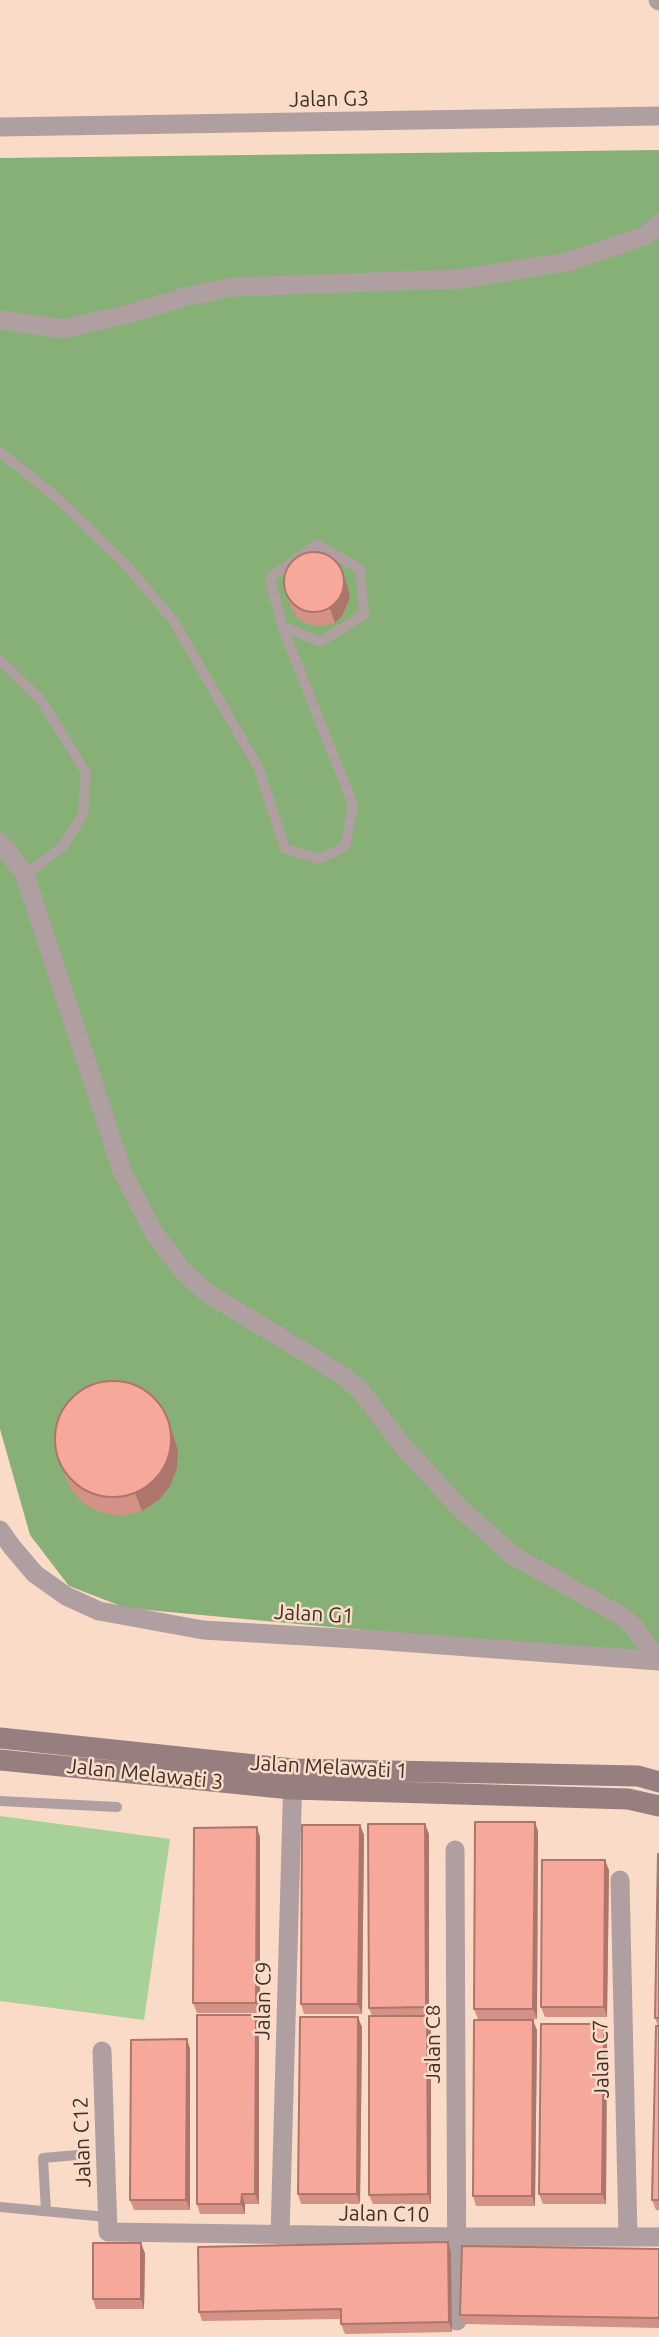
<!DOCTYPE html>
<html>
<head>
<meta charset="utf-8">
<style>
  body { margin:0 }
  canvas { display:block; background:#fadbc7 }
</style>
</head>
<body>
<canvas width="659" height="2337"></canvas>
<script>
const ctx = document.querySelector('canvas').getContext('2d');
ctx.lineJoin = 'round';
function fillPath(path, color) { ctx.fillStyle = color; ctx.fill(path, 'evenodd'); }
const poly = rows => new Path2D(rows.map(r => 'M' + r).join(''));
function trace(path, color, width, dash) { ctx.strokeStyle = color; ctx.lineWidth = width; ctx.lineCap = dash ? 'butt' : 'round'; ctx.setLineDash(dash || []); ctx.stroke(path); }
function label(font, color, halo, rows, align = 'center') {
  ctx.font = font + ' Ubuntu,sans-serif'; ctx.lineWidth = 5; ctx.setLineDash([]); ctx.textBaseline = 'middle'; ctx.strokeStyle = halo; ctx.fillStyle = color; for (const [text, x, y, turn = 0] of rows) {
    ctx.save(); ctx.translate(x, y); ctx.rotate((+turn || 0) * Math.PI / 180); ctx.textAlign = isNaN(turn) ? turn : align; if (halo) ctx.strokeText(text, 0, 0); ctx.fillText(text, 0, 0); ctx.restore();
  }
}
const green = poly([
  [0,1816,170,1839,144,2020,0,2001]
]);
const forest = poly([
  [659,150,659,1669,384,1632,126,1608,69,1586,30,1535,0,1429,0,158]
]);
const lane = poly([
  [0,452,57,498,125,564,173,620,258,767,285,849,319,859,345,847,353,805,282,626,270,578,317,544,360,569,364,615,320,642,282,626],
  [0,660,41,700,86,773,83,814,63,846,25,875],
  [0,1801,117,1807],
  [0,2207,107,2217],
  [46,2211,43,2158,78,2155]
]);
const street = poly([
  [658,0,659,1],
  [0,127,659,116],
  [0,320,63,329,129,314,185,297,234,287,461,279,567,262,645,236,659,224],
  [0,842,25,875,122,1171,154,1233,183,1271,207,1293,342,1375,361,1391,405,1449,460,1508,512,1555,623,1617,635,1628,657,1661],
  [0,1530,12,1547,35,1574,66,1596,99,1611,203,1630,373,1640,659,1661],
  [455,1850,457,2321],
  [620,1880,628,2236],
  [102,2051,108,2232,457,2237,659,2237],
  [280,2235,293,1774]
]);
const secondary = poly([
  [0,1738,293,1769,638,1776,659,1782],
  [0,1760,291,1789,628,1799,659,1806]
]);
const wall = poly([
  [348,588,350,598,342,616,335,623,325,626,315,626,305,623,297,617,291,608,286,594],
  [172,1432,178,1450,177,1468,170,1486,159,1500,142,1511,122,1516,103,1513,85,1505,71,1490,56,1453],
  [360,1825,364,1835,362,2014,304,2014,301,2004],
  [538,1831,537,2019,478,2019,474,2009],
  [429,1834,429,2017,427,2017,431,2026,431,2204,373,2204,369,2195,372,2016,369,2008],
  [260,1837,260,2013,197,2013,193,2003],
  [659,1854,659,2210,656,2210,652,2200,658,2026,655,2018],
  [609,1870,607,2017,545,2017,541,2007],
  [604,2024,607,2034,606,2204,543,2204,539,2194],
  [259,2025,259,2204,245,2204,245,2214,200,2214,197,2204],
  [362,2027,360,2204,301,2204,298,2194],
  [537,2030,535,2206,476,2206,473,2196],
  [187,2039,190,2049,190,2210,134,2210,130,2200],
  [448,2242,451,2252,452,2332,345,2334,341,2324,341,2319,202,2321,199,2312],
  [659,2249,659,2328,464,2324,460,2315],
  [145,2253,144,2309,96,2309,93,2299]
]);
const shadedWall = poly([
  [343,574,348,588,350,598,342,616,335,623,330,608],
  [166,1413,178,1450,177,1468,170,1486,159,1500,142,1511,135,1493],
  [535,1822,538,1831,537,2019,533,2009],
  [425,1824,429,1834,429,2017,426,2007],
  [360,1825,364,1835,362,2014,358,2004],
  [257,1827,260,1837,260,2013,256,2003],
  [605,1860,609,1870,607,2017,604,2007],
  [256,2015,259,2025,259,2204,255,2194],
  [427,2016,431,2026,431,2204,428,2194],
  [358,2017,362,2027,360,2204,357,2194],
  [533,2020,537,2030,535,2206,532,2196],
  [604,2024,607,2034,606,2204,602,2194],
  [187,2039,190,2049,190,2210,186,2200],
  [242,2194,245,2204,245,2214,241,2204],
  [448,2242,451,2252,452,2332,449,2322],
  [141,2243,145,2253,144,2309,141,2299]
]);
const building = poly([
  '284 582a30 30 0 1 1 60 0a30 30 0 1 1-60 0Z',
  '55 1439a58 58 0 1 1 116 0a58 58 0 1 1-116 0Z',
  [475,1822,535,1822,533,2009,474,2009,475,1822],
  [368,1824,425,1824,426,2007,369,2008,368,1824],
  [302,1825,360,1825,358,2004,301,2004,302,1825],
  [257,1827,256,2003,193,2003,194,1828,257,1827],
  [658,1854,659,1854,659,2018,655,2018,658,1854],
  [542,1860,605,1860,604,2007,541,2007,542,1860],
  [197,2015,256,2015,255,2194,242,2194,241,2204,197,2204,197,2015],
  [369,2016,427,2016,428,2194,369,2195,369,2016],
  [300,2017,358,2017,357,2194,298,2194,300,2017],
  [474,2020,533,2020,532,2196,473,2196,474,2020],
  [541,2024,604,2024,602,2194,539,2194,541,2024],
  [656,2026,659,2026,659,2200,652,2200,656,2026],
  [187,2039,186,2200,130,2200,131,2040,187,2039],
  [448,2242,449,2322,341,2324,341,2309,199,2312,198,2247,448,2242],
  [93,2243,141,2243,141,2299,93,2299,93,2243],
  [462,2246,659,2249,659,2318,460,2315,462,2246]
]);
const streetNames = [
  ["Jalan G3",329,99,-1],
  ["Jalan G1",314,1614,3],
  ["Jalan Melawati 1",329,1767,3],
  ["Jalan Melawati 3",145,1774,6],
  ["Jalan C9",263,2001,-89],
  ["Jalan C8",433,2044,-90],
  ["Jalan C7",601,2059,-91],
  ["Jalan C12",82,2142,-92],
  ["Jalan C10",384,2214,1]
];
fillPath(green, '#a7d196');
fillPath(forest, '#86b076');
trace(lane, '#b09fa0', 10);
trace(street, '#b09fa0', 19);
trace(secondary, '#977f80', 21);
fillPath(wall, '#d49185');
fillPath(shadedWall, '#ac766c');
fillPath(building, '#f6a99b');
trace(building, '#ac766c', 2);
label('21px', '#3d3129', '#fadbc7', streetNames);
</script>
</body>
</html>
